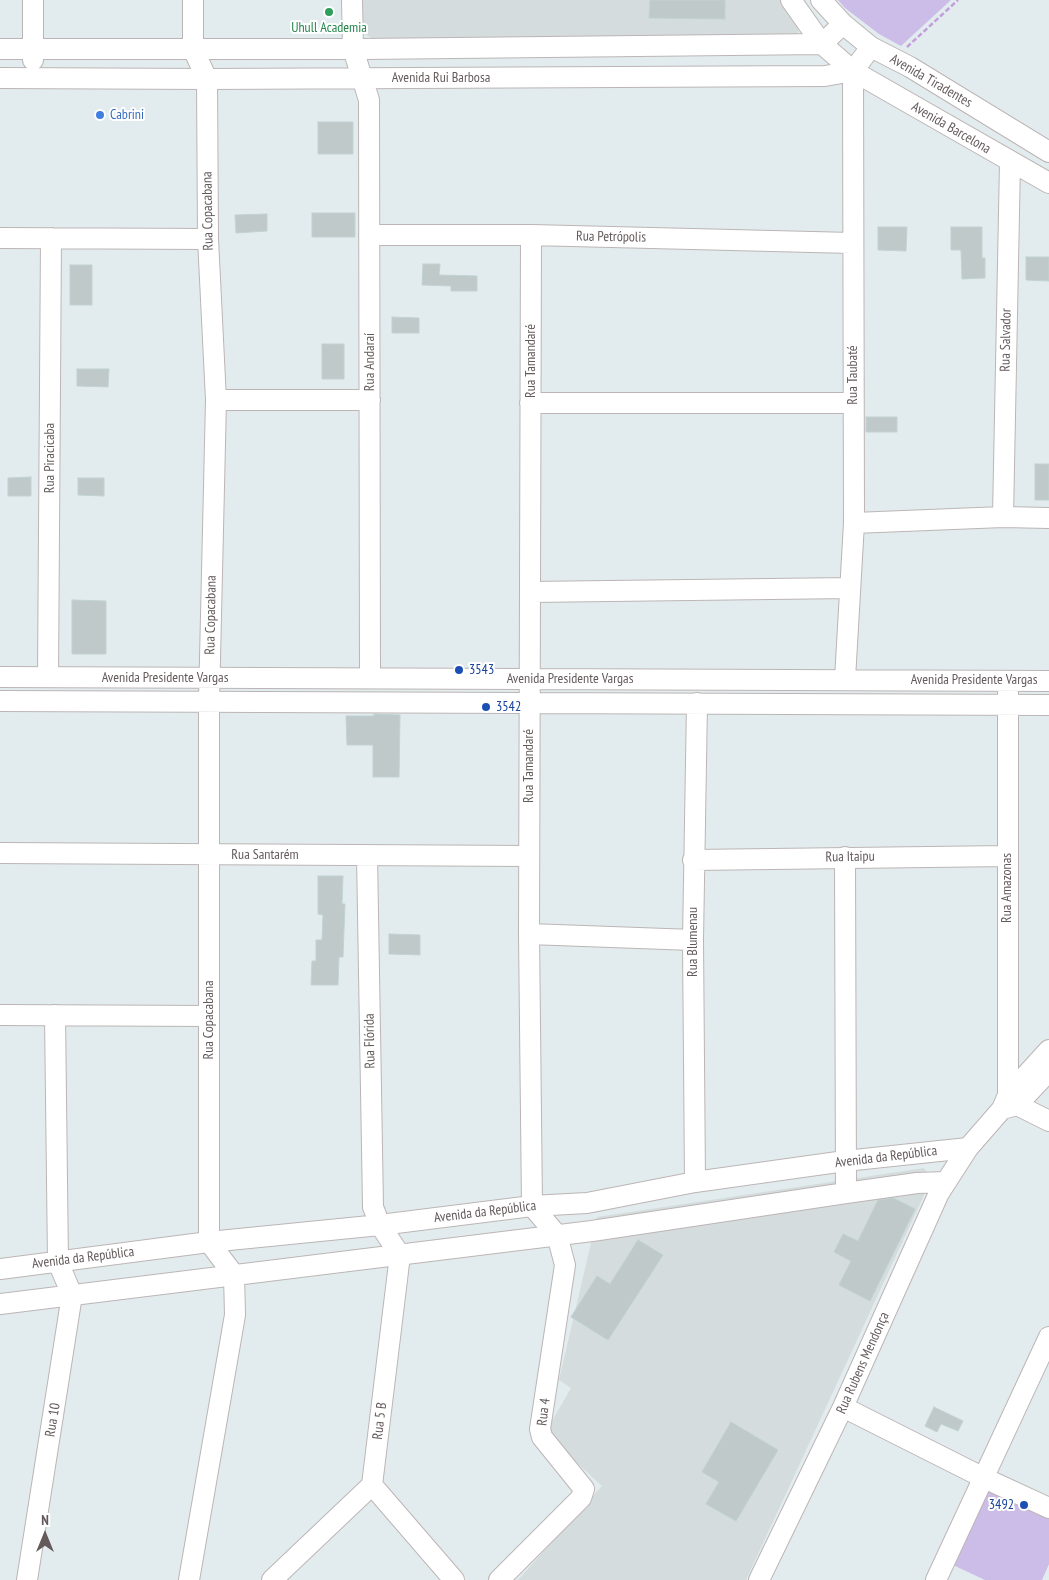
<!DOCTYPE html>
<html>
<head>
<meta charset="utf-8">
<style>
  body { margin:0 }
  #map { position:relative; width:1049px; height:1580px; overflow:hidden; background:#e2ecee; font-family:"PT Sans Narrow",sans-serif }
  canvas { display:block }
  .north { position:absolute; left:20px; top:1510px; width:50px; height:50px; -webkit-text-stroke:4px #fff; paint-order:stroke; rotate:0deg; font-size:14px; font-weight:700; line-height:20px; text-align:center; color:#645a5b }
  .north::after { content:''; display:block; margin:auto; width:18px; height:22px; background:#645a5b; clip-path:polygon(50% 0,100% 100%,50% 72%,0 100%) }
</style>
</head>
<body>
<div id="map">
<canvas width="1049" height="1580"></canvas>
<div class="north">N</div>
</div>
<script>
const ctx = document.querySelector('canvas').getContext('2d');
ctx.lineJoin = 'round';
function fillPath(path, color) { ctx.fillStyle = color; ctx.fill(path, 'evenodd'); }
const poly = rows => new Path2D(rows.map(r => 'M' + r).join(''));
function trace(path, color, width, dash) { ctx.strokeStyle = color; ctx.lineWidth = width; ctx.lineCap = dash ? 'butt' : 'round'; ctx.setLineDash(dash || []); ctx.stroke(path); }
function label(font, color, halo, rows, align = 'center') {
  ctx.font = font + ' "PT Sans Narrow",sans-serif'; ctx.lineWidth = 4; ctx.setLineDash([]); ctx.textBaseline = 'middle'; ctx.strokeStyle = halo; ctx.fillStyle = color; for (const [text, x, y, turn = 0] of rows) {
    ctx.save(); ctx.translate(x, y); ctx.rotate((+turn || 0) * Math.PI / 180); ctx.textAlign = isNaN(turn) ? turn : align; if (halo) ctx.strokeText(text, 0, 0); ctx.fillText(text, 0, 0); ctx.restore();
  }
}
const industrial = poly([
  [363,0,785,0,799,31,794,38,378,42,363,33],
  [924,1168,931,1180,746,1580,518,1580,602,1486,545,1433,571,1388,559,1380,597,1217]
]);
const green = poly([
  [838,0,951,0,901,46,879,34,845,8],
  [989,1488,1049,1515,1049,1564,1042,1580,985,1580,953,1565]
]);
const building = poly([
  [650,0,725,0,725,19,649,18,650,0],
  [318,122,353,122,353,154,318,154,318,122],
  [312,213,355,213,355,237,312,237,312,213],
  [267,214,267,231,236,233,235,215,267,214],
  [878,227,907,227,906,251,878,250,878,227],
  [951,227,982,227,982,258,985,258,985,278,962,279,961,250,951,250,951,227],
  [1026,257,1049,257,1049,281,1026,280,1026,257],
  [423,264,440,264,439,275,477,276,477,291,451,291,451,286,422,285,423,264],
  [70,265,92,265,92,305,70,305,70,265],
  [392,317,419,318,419,333,392,333,392,317],
  [322,344,344,344,344,379,322,379,322,344],
  [77,369,109,369,108,387,77,386,77,369],
  [866,417,897,417,897,432,866,432,866,417],
  [1035,464,1049,464,1049,500,1035,500,1035,464],
  [31,477,31,496,8,496,8,478,31,477],
  [78,478,104,478,104,496,78,495,78,478],
  [72,600,106,601,106,654,72,654,72,600],
  [374,714,400,715,399,777,373,777,373,745,347,745,346,716,374,716,374,714],
  [318,876,343,876,342,904,345,904,343,957,339,957,338,985,311,985,312,961,316,961,316,940,322,940,323,915,318,914,318,876],
  [389,934,420,935,420,955,389,954,389,934],
  [893,1198,915,1209,870,1301,839,1285,851,1261,834,1252,843,1234,858,1241,878,1200,893,1198],
  [638,1240,663,1255,608,1340,571,1317,597,1276,610,1284,638,1240],
  [934,1407,963,1421,958,1431,941,1424,937,1432,925,1426,934,1407],
  [731,1422,778,1450,736,1521,706,1504,719,1482,702,1472,731,1422]
]);
const path = poly([
  [907,47,958,0]
]);
const minor = poly([
  [33,0,33,60],
  [352,0,353,49,369,100,370,678],
  [791,0,822,44,853,71,1049,183],
  [821,0,843,24,871,47,910,67,1049,152],
  [0,49,363,49,822,44,843,24],
  [0,78,207,79,825,76,853,71,871,47],
  [369,235,531,235,852,243],
  [531,235,529,934,532,1206],
  [0,238,208,239],
  [216,400,370,400],
  [530,403,853,403],
  [1003,517,1010,162],
  [854,523,1003,517,1049,518],
  [530,592,850,588],
  [0,677,1049,681],
  [48,677,51,238],
  [845,679,854,523,853,71],
  [1008,693,1008,1095,1017,1105,1049,1121],
  [0,701,1049,705],
  [0,853,529,856],
  [845,857,846,1193],
  [693,860,1007,856],
  [529,934,693,940],
  [0,1015,209,1016],
  [1006,1108,1017,1105,1049,1071],
  [695,1182,693,940,697,703],
  [0,1269,209,1242,380,1225,532,1206,587,1203,695,1182,845,1161,968,1148],
  [0,1304,592,1231,846,1193,917,1183,946,1182],
  [843,1407,984,1478,1049,1508],
  [372,1485,454,1580],
  [27,1580,72,1295,58,1262,55,1015],
  [189,1580,235,1315,234,1275,209,1242,209,702,216,400,208,239,207,79,193,49,193,0],
  [272,1580,372,1485,400,1255,380,1225,373,1207,367,855],
  [499,1580,581,1498,584,1489,542,1437,540,1429,565,1265,557,1235,532,1206],
  [759,1580,843,1407,939,1193,968,1148,1002,1109,1008,1095,1049,1050],
  [936,1580,1049,1337]
]);
const markers = [
  [329,12,5,"#2e9e5b"],
  [100,115,5,"#3f7fe0"],
  [459,670,5,"#1a4fb4"],
  [486,707,5,"#1a4fb4"],
  [1024,1505,5,"#1a4fb4"]
];
const leisureNames = [
  ["Uhull Academia",329,28]
];
const streetNames = [
  ["Avenida Rui Barbosa",441,78],
  ["Avenida Tiradentes",931,81,30],
  ["Avenida Barcelona",951,128,30],
  ["Rua Copacabana",208,211,-91],
  ["Rua Petrópolis",611,237,1],
  ["Rua Salvador",1006,340,-89],
  ["Rua Tamandaré",531,361,-90],
  ["Rua Andaraí",370,362,-90],
  ["Rua Taubaté",853,375,-90],
  ["Rua Piracicaba",50,458,-90],
  ["Rua Copacabana",211,615,-89],
  ["Avenida Presidente Vargas",165,678],
  ["Avenida Presidente Vargas",570,679],
  ["Avenida Presidente Vargas",974,680],
  ["Rua Tamandaré",529,766,-90],
  ["Rua Santarém",265,855],
  ["Rua Itaipu",850,857,-1],
  ["Rua Amazonas",1007,888,-90],
  ["Rua Blumenau",693,942,-90],
  ["Rua Copacabana",209,1020,-90],
  ["Rua Flórida",370,1041,-91],
  ["Avenida da República",886,1157,-7],
  ["Avenida da República",485,1212,-7],
  ["Avenida da República",83,1258,-7],
  ["Rua Rubens Mendonça",863,1363,-66],
  ["Rua 4",544,1412,-83],
  ["Rua 10",53,1420,-81],
  ["Rua 5 B",380,1421,-83]
];
const shopNames = [
  ["Cabrini",110,115]
];
const transitNames = [
  ["3543",469,670],
  ["3542",496,707],
  ["3492",1014,1505,"right"]
];
fillPath(industrial, '#d4dcdd');
fillPath(green, '#ccbce8');
fillPath(building, '#bfc9c9');
trace(building, '#c0d2d3', 1);
trace(minor, '#bdb5b5', 22);
trace(path, '#c49edb', 2.5, [5, 2.5]);
trace(minor, '#fff', 20);
for (const [x, y, r, color] of markers) { const dot = new Path2D(); dot.arc(x, y, r, 0, 2 * Math.PI); ctx.fillStyle = color; ctx.fill(dot); trace(dot, '#fff', 2); }
label('14px', '#27864d', '#fff', leisureNames);
label('14px', '#645a5b', '#fff', streetNames);
label('14px', '#366cbe', '#fff', shopNames, 'left');
label('14px', '#164399', '#fff', transitNames, 'left');
</script>
</body>
</html>
